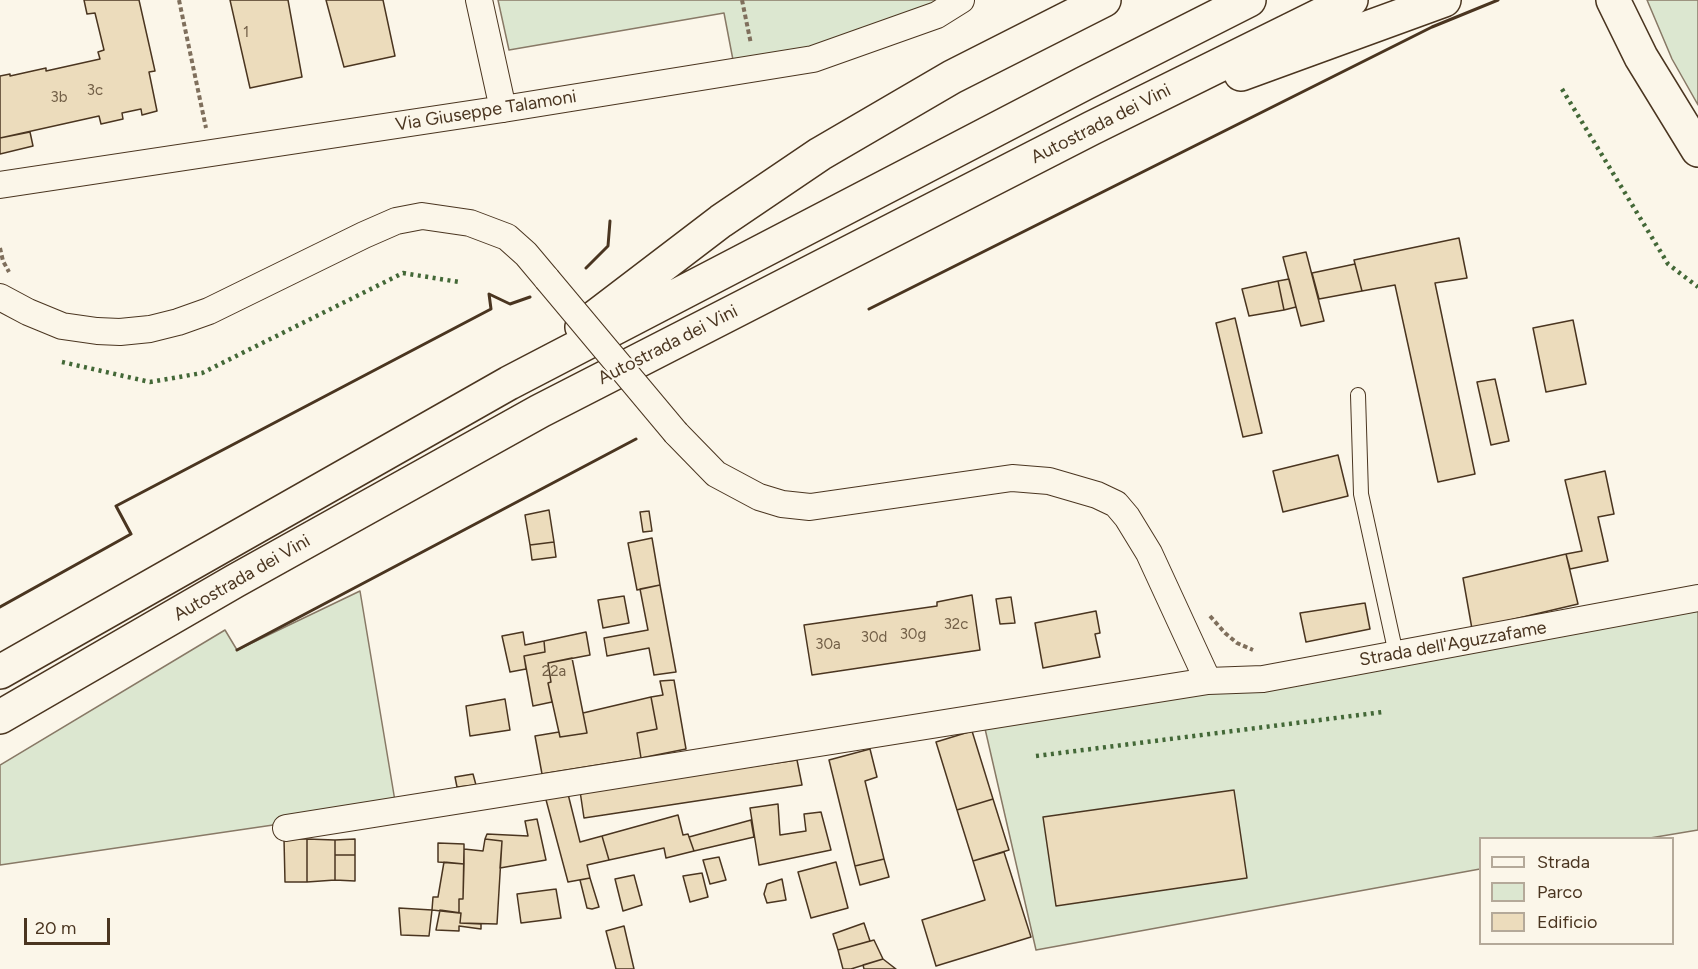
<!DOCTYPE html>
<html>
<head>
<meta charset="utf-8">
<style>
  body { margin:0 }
  #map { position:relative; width:1698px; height:969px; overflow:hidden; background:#fbf6e9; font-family:Figtree,sans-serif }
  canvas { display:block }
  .legend { position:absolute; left:1479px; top:837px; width:195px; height:108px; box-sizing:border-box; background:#fbf6e9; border:2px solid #b4a999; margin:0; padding:8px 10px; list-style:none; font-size:18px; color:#4a3520 }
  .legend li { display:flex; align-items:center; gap:12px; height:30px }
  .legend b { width:30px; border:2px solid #b4a999 }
  .scale { position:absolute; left:24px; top:918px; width:86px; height:27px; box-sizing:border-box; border:3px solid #4a3520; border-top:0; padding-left:8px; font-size:18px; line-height:21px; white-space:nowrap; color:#4a3520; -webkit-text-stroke:4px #fbf6e9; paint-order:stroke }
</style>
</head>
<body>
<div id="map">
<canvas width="1698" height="969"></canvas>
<ul class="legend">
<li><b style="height:8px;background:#fbf6e9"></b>Strada</li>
<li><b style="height:16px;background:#dce7d0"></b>Parco</li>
<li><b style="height:16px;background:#ecdcbc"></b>Edificio</li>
</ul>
<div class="scale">20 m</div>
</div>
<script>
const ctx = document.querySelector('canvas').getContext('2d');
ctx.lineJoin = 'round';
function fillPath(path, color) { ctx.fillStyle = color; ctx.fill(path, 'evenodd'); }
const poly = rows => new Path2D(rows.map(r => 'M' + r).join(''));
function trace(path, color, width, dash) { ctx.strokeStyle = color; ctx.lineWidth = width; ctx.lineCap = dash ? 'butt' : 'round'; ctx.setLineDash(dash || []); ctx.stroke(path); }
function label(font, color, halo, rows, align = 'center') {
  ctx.font = font + ' Figtree,sans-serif'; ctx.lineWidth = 4.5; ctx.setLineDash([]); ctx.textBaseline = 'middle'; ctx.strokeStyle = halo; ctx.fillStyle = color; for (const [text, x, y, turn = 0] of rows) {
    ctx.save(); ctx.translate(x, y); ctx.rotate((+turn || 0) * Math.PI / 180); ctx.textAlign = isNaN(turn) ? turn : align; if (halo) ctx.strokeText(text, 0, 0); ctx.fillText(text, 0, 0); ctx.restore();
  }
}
const green = poly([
  [498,0,959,0,815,57,733,60,724,13,509,50,498,0],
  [1647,0,1698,0,1698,105,1672,59,1647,0],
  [360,591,396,807,0,865,0,765,225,630,237,650,360,591],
  [1698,598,1698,830,1650,838,1480,838,1480,869,1036,950,983,720,1698,598]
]);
const building = poly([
  [84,0,139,0,155,71,149,72,157,111,142,115,141,109,122,113,123,119,101,124,99,116,0,138,0,76,10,74,10,76,46,68,46,71,100,59,98,52,104,50,95,13,87,14,84,0],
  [230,0,288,0,302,77,250,88,230,0],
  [326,0,383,0,395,56,344,67,326,0],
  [30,132,33,146,0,154,0,138,30,132],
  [1459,238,1467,278,1435,283,1475,474,1438,482,1395,285,1362,291,1354,260,1459,238],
  [1306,252,1324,321,1301,326,1283,257,1306,252],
  [1355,264,1362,291,1319,299,1312,273,1355,264],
  [1289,279,1296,307,1284,310,1278,281,1289,279],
  [1278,281,1284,310,1249,316,1242,289,1278,281],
  [1235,318,1262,433,1243,437,1216,323,1235,318],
  [1573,320,1586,384,1546,392,1533,328,1573,320],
  [1495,379,1509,441,1491,445,1477,382,1495,379],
  [1338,455,1348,496,1283,512,1273,471,1338,455],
  [1605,471,1614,514,1598,517,1608,561,1570,569,1566,554,1582,551,1565,480,1605,471],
  [549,510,554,542,530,545,525,515,549,510],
  [649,511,652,531,643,532,640,512,649,511],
  [652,538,660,585,637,590,628,543,652,538],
  [554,542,556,557,532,560,530,545,554,542],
  [1566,554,1578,604,1472,629,1463,578,1566,554],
  [660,585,676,672,654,675,649,648,607,656,604,638,648,630,640,589,660,585],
  [972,595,980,650,812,675,804,625,937,606,937,602,972,595],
  [624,596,629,623,603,628,598,600,624,596],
  [1011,597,1015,623,1000,624,996,599,1011,597],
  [1365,603,1370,629,1306,642,1300,613,1365,603],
  [1096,611,1100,633,1095,634,1100,657,1043,668,1035,623,1096,611],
  [523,632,525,645,544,641,545,652,524,656,526,669,510,672,502,636,523,632],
  [586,632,590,655,548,663,551,682,548,683,552,702,533,706,524,656,545,652,544,641,586,632],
  [572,658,587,733,560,737,548,683,551,682,548,663,572,658],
  [674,680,686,749,641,758,637,733,657,729,651,697,663,695,660,681,674,680],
  [651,697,657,729,637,733,641,758,542,774,535,736,559,732,560,737,587,733,583,713,651,697],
  [505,699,510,730,470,736,466,706,505,699],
  [972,731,993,799,957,810,936,742,972,731],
  [870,749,877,777,865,781,884,859,855,866,829,760,870,749],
  [797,760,802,785,584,818,580,791,797,760],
  [473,774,476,785,457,787,455,777,473,774],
  [1234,790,1247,878,1056,906,1043,817,1234,790],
  [568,794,580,842,602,836,609,860,587,865,590,878,568,882,545,796,568,794],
  [993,799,1009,850,973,861,957,810,993,799],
  [778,804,780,835,806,831,804,814,821,812,831,850,759,865,750,808,778,804],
  [678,815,683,835,688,834,694,851,666,858,664,848,609,860,602,836,678,815],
  [537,819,546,860,500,868,502,841,485,839,487,834,528,836,525,821,537,819],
  [751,820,754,837,694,851,689,837,751,820],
  [284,839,307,839,307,882,285,882,284,839],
  [307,839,335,840,335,880,307,882,307,839],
  [355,839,355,855,335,855,335,840,355,839],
  [485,839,502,841,497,924,460,923,461,913,459,913,459,899,463,899,464,849,483,851,485,839],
  [438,843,464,844,464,864,438,862,438,843],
  [1004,852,1031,937,936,966,922,920,985,900,973,861,1004,852],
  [335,855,355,855,355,881,335,880,335,855],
  [719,857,726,880,710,884,703,860,719,857],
  [884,859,889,877,860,885,855,866,884,859],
  [444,862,464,864,463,899,459,899,459,913,432,910,433,897,438,897,444,862],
  [836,862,848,908,811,918,798,872,836,862],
  [702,873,708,897,690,902,683,876,702,873],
  [634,875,642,905,623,911,615,879,634,875],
  [590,878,599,907,592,909,587,908,580,880,590,878],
  [782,879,786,900,767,903,764,894,767,884,782,879],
  [556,889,561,918,521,923,517,894,556,889],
  [399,908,432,910,429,936,401,935,399,908],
  [440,910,461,913,460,923,481,924,481,929,459,926,459,931,436,930,440,910],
  [864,923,870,941,838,950,833,934,864,923],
  [624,926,634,969,616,969,606,931,624,926],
  [874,940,883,959,851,969,843,969,838,950,874,940],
  [883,959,896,969,864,969,863,965,883,959]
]);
const path = poly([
  [179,0,206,128],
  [742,0,751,44],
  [0,248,3,261,9,272],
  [1210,616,1225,633,1237,643,1253,650]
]);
const lane = poly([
  [1358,395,1361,494,1396,654]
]);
const street = poly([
  [479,0,503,109],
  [0,185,503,109,813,59,937,15,961,0],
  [0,297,28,312,62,326,97,331,120,332,150,329,178,322,209,311,364,235,396,221,422,216,470,223,507,237,526,254,547,279],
  [676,433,716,474,759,497,782,504,810,507,1012,478,1049,481,1097,495,1116,504,1127,517,1149,553,1208,681],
  [286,828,1208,681,1263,679,1698,598]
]);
const highway = poly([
  [1613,0,1641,57,1698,150],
  [1241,74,1444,0],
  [582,327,721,221,820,154,952,77,1104,0],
  [0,672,509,383,1085,83,1249,0],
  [0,717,235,581,540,411,1092,128,1351,0]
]);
const streetBridge = poly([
  [547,279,676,433]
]);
const hedge = poly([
  [1562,89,1668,264,1698,287],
  [62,362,150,382,202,373,403,273,459,282],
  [1036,756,1383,712]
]);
const wall = poly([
  [586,268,608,246,610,221],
  [869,309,1432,27,1498,0],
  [0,607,131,534,116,506,491,309,489,294,510,304,530,297],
  [237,650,636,439]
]);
const numberNames = [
  ["1",246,33],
  ["3c",95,91],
  ["3b",59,98],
  ["32c",956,625],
  ["30g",913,635],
  ["30d",874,638],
  ["30a",828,645],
  ["22a",554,672]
];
const streetNames = [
  ["Via Giuseppe Talamoni",486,111,-9],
  ["Autostrada dei Vini",1101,124,-27],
  ["Autostrada dei Vini",668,345,-27],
  ["Autostrada dei Vini",242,578,-30],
  ["Strada dell'Aguzzafame",1453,644,-10]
];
fillPath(green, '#dce7d0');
trace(green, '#887966', 1.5);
fillPath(building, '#ecdcbc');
trace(building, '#4a3520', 1.5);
trace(lane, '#4a3520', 16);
trace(street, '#4a3520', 28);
trace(highway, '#4a3520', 36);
trace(path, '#7f6f5c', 4, [4.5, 3]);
trace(lane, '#fbf6e9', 14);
trace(street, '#fbf6e9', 26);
trace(highway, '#fbf6e9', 33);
trace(streetBridge, '#4a3520', 28, []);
trace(streetBridge, '#fbf6e9', 26);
trace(hedge, '#436837', 4.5, [3, 4.5]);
trace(wall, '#4a3520', 3);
label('15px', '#725f47', null, numberNames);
label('18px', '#4a3520', '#fbf6e9', streetNames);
</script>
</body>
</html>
